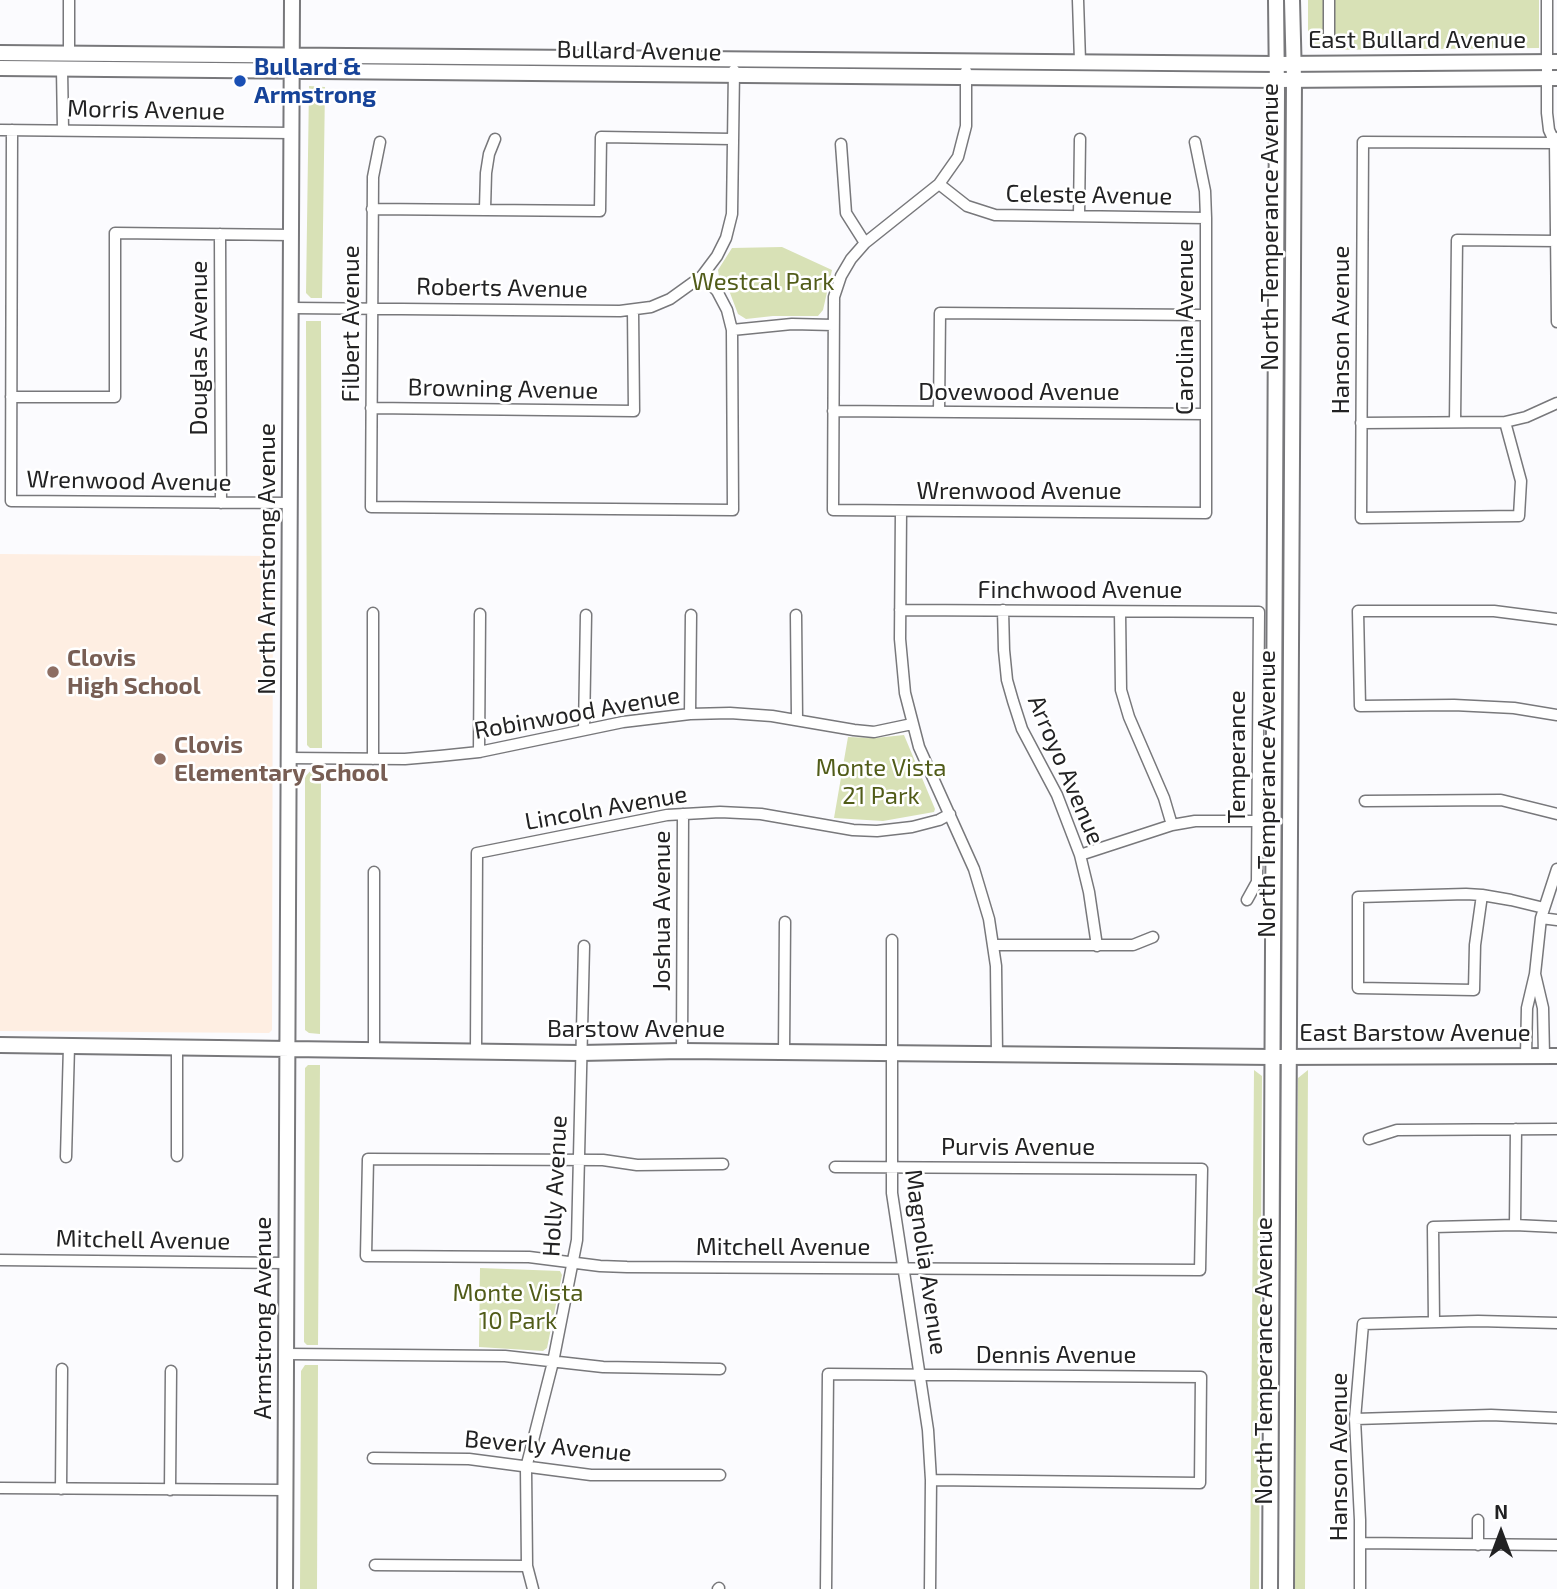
<!DOCTYPE html>
<html>
<head>
<meta charset="utf-8">
<style>
  body { margin:0 }
  #map { position:relative; width:1557px; height:1589px; overflow:hidden; background:#fbfbfe; font-family:"Exo 2",sans-serif }
  canvas { display:block }
  .north { position:absolute; left:1466px; top:1498px; width:70px; height:70px; -webkit-text-stroke:5px #fff; paint-order:stroke; rotate:0deg; font-size:19px; font-weight:700; line-height:28px; text-align:center; color:#222223 }
  .north::after { content:''; display:block; margin:auto; width:24px; height:32px; background:#222223; clip-path:polygon(50% 0,100% 100%,50% 72%,0 100%) }
</style>
</head>
<body>
<div id="map">
<canvas width="1557" height="1589"></canvas>
<div class="north">N</div>
</div>
<script>
const ctx = document.querySelector('canvas').getContext('2d');
ctx.lineJoin = 'round';
function fillPath(path, color) { ctx.fillStyle = color; ctx.fill(path, 'evenodd'); }
const poly = rows => new Path2D(rows.map(r => 'M' + r).join(''));
function trace(path, color, width, dash) { ctx.strokeStyle = color; ctx.lineWidth = width; ctx.lineCap = dash ? 'butt' : 'round'; ctx.setLineDash(dash || []); ctx.stroke(path); }
function label(font, color, halo, rows, align = 'center') {
  ctx.font = font + ' "Exo 2",sans-serif'; ctx.lineWidth = 5; ctx.setLineDash([]); ctx.textBaseline = 'middle'; ctx.strokeStyle = halo; ctx.fillStyle = color; for (const [text, x, y, turn = 0] of rows) {
    ctx.save(); ctx.translate(x, y); ctx.rotate((+turn || 0) * Math.PI / 180); ctx.textAlign = isNaN(turn) ? turn : align; if (halo) ctx.strokeText(text, 0, 0); ctx.fillText(text, 0, 0); ctx.restore();
  }
}
const education = poly([
  [0,554,273,556,272,1030,269,1033,0,1031]
]);
const green = poly([
  [1308,0,1539,0,1539,48,1314,50,1308,47],
  [309,86,325,87,322,298,311,298,306,293],
  [782,247,832,270,823,310,818,316,773,316,746,319,738,314,730,293,719,277,718,270,732,248],
  [306,321,321,321,322,748,310,748,307,745],
  [904,735,935,809,934,812,883,821,834,818,848,737,875,738],
  [312,769,321,769,320,1034,309,1033,305,1030,305,777],
  [308,1065,320,1065,318,1345,307,1345,304,1342,305,1068],
  [1254,1070,1262,1076,1259,1589,1250,1589],
  [1308,1070,1305,1589,1295,1589,1298,1078],
  [480,1268,560,1271,562,1275,547,1348,543,1351,479,1347],
  [305,1365,318,1365,317,1589,300,1589,301,1371]
]);
const street = poly([
  [69,0,69,54],
  [1078,0,1080,61],
  [1329,0,1329,38],
  [1547,0,1547,113,1549,130,1555,143],
  [62,69,63,130],
  [966,71,966,126,958,157,939,184,865,243,851,259,841,276,834,297,833,510,1206,513,1206,218,1205,191,1195,142],
  [0,130,292,133],
  [12,130,11,501,289,503],
  [1557,138,1555,143,1557,322],
  [380,142,373,177,371,507,733,510,732,330,727,310,717,291,702,276],
  [841,144,846,213,865,243],
  [939,184,967,206,995,215,1206,218],
  [372,209,600,211,601,137,732,139],
  [485,209,486,173,489,154,495,139],
  [1079,215,1080,139],
  [220,234,221,503],
  [292,308,620,311,651,307,670,299,702,276,717,256,726,238,732,214,734,70],
  [732,330,792,324,833,325],
  [11,397,115,397,115,233,292,235],
  [371,408,634,411,633,310],
  [833,411,1205,414],
  [939,412,940,313,1205,315],
  [1455,422,1457,240,1557,241],
  [1505,422,1521,481,1519,516,1361,518,1363,142,1555,143],
  [1361,423,1505,422,1526,417,1557,403],
  [901,511,900,639,905,693,919,747,974,869,989,919,996,966,997,1055],
  [900,610,1259,612,1257,882,1247,900],
  [1003,610,1004,650,1007,680,1013,701,1022,729,1057,795,1080,855,1089,892,1097,946],
  [1120,612,1121,690,1129,717,1164,798,1172,825],
  [796,615,797,719],
  [1557,619,1494,611,1358,611,1360,706,1454,705,1514,708,1557,715],
  [690,714,691,615],
  [584,730,586,615],
  [479,752,480,614],
  [289,758,405,759,440,756,479,752,623,722,690,714,730,713,772,716,854,730,874,732,912,724],
  [373,759,373,613],
  [1365,801,1501,800,1557,814],
  [1080,855,1172,825,1195,821,1257,821],
  [1482,895,1475,945,1474,990,1358,988,1358,897,1466,894,1482,895,1511,900,1544,908],
  [1541,918,1557,920],
  [892,940,892,1193,928,1430,931,1480,930,1589],
  [994,945,1133,945,1153,937],
  [1535,974,1543,1008,1544,1056],
  [177,1047,177,1156],
  [374,1050,374,872],
  [682,1051,683,814],
  [476,1052,477,853,667,815,720,812,761,814,853,830,877,831,912,827,939,820,950,814],
  [784,1052,785,922],
  [1526,1056,1527,1008,1535,974,1541,918,1557,869],
  [1369,1139,1397,1130,1557,1129],
  [66,1157,69,1046],
  [723,1164,637,1165,603,1160,368,1159,366,1256,529,1257,600,1266,627,1267,1200,1270,1202,1169,835,1167],
  [1515,1225,1516,1129],
  [0,1260,286,1263],
  [1434,1322,1433,1227,1515,1225,1557,1227],
  [287,1354,505,1356,603,1367,720,1369],
  [1355,1419,1491,1415,1557,1418],
  [373,1458,469,1459,591,1475,720,1475],
  [0,1488,286,1490],
  [61,1489,62,1369],
  [170,1490,171,1371],
  [1478,1520,1478,1545],
  [1360,1543,1557,1545],
  [375,1565,527,1566],
  [533,1589,527,1566,526,1468,553,1362,577,1240,584,946],
  [718,1589,719,1588],
  [826,1589,828,1374,1201,1377,1200,1483,931,1480],
  [1360,1589,1360,1520,1355,1419,1363,1324,1478,1321,1557,1323]
]);
const secondary = poly([
  [0,53,1277,64,1557,62],
  [0,68,1277,80,1557,78],
  [0,1045,580,1053,682,1051,1273,1057,1557,1056],
  [285,1589,292,0]
]);
const primary = poly([
  [1270,1589,1277,91,1276,0],
  [1286,1589,1294,79,1292,0]
]);
const markers = [
  [240,81,7,"#1a4fb4"],
  [53,672,7,"#8d6e63"],
  [160,759,7,"#8d6e63"]
];
const streetNames = [
  ["East Bullard Avenue",1417,40],
  ["Bullard Avenue",639,51,1],
  ["Morris Avenue",146,110,1],
  ["Celeste Avenue",1089,195,1],
  ["North Temperance Avenue",1270,227,-90],
  ["Roberts Avenue",502,288,1],
  ["Filbert Avenue",351,324,-90],
  ["Carolina Avenue",1185,327,-90],
  ["Hanson Avenue",1341,330,-90],
  ["Douglas Avenue",199,348,-90],
  ["Browning Avenue",503,389,1],
  ["Dovewood Avenue",1019,392],
  ["Wrenwood Avenue",129,481,1],
  ["Wrenwood Avenue",1019,491],
  ["North Armstrong Avenue",267,559,-90],
  ["Finchwood Avenue",1080,590],
  ["Robinwood Avenue",577,713,-10],
  ["Temperance",1237,757,-90],
  ["Arroyo Avenue",1066,770,67],
  ["North Temperance Avenue",1267,794,-90],
  ["Lincoln Avenue",606,808,-10],
  ["Joshua Avenue",662,911,-90],
  ["Barstow Avenue",636,1029],
  ["East Barstow Avenue",1415,1033],
  ["Purvis Avenue",1018,1147],
  ["Holly Avenue",555,1186,-87],
  ["Mitchell Avenue",143,1240,1],
  ["Mitchell Avenue",783,1247],
  ["Magnolia Avenue",926,1262,82],
  ["Armstrong Avenue",263,1318,-90],
  ["Dennis Avenue",1056,1355],
  ["North Temperance Avenue",1264,1361,-90],
  ["Beverly Avenue",548,1446,5],
  ["Hanson Avenue",1339,1457,-90]
];
const transitNames = [
  ["Bullard &",254,67],
  ["Armstrong",254,95]
];
const parkNames = [
  ["Westcal Park",763,282],
  ["Monte Vista",881,768],
  ["21 Park",881,796],
  ["Monte Vista",518,1293],
  ["10 Park",518,1321]
];
const educationNames = [
  ["Clovis",67,658],
  ["High School",67,686],
  ["Clovis",174,745],
  ["Elementary School",174,773]
];
fillPath(education, '#feeee2');
fillPath(green, '#d8e1b6');
trace(street, '#78787b', 13);
trace(secondary, '#78787b', 18);
trace(primary, '#78787b', 18);
trace(street, '#fff', 10);
trace(secondary, '#fff', 14);
trace(primary, '#fff', 14);
for (const [x, y, r, color] of markers) { const dot = new Path2D(); dot.arc(x, y, r, 0, 2 * Math.PI); ctx.fillStyle = color; ctx.fill(dot); trace(dot, '#fff', 2.5); }
label('24px', '#222223', '#fff', streetNames);
label('bold 24px', '#164399', '#fff', transitNames, 'left');
label('24px', '#515c19', '#fff', parkNames);
label('bold 24px', '#785e54', '#fff', educationNames, 'left');
</script>
</body>
</html>
